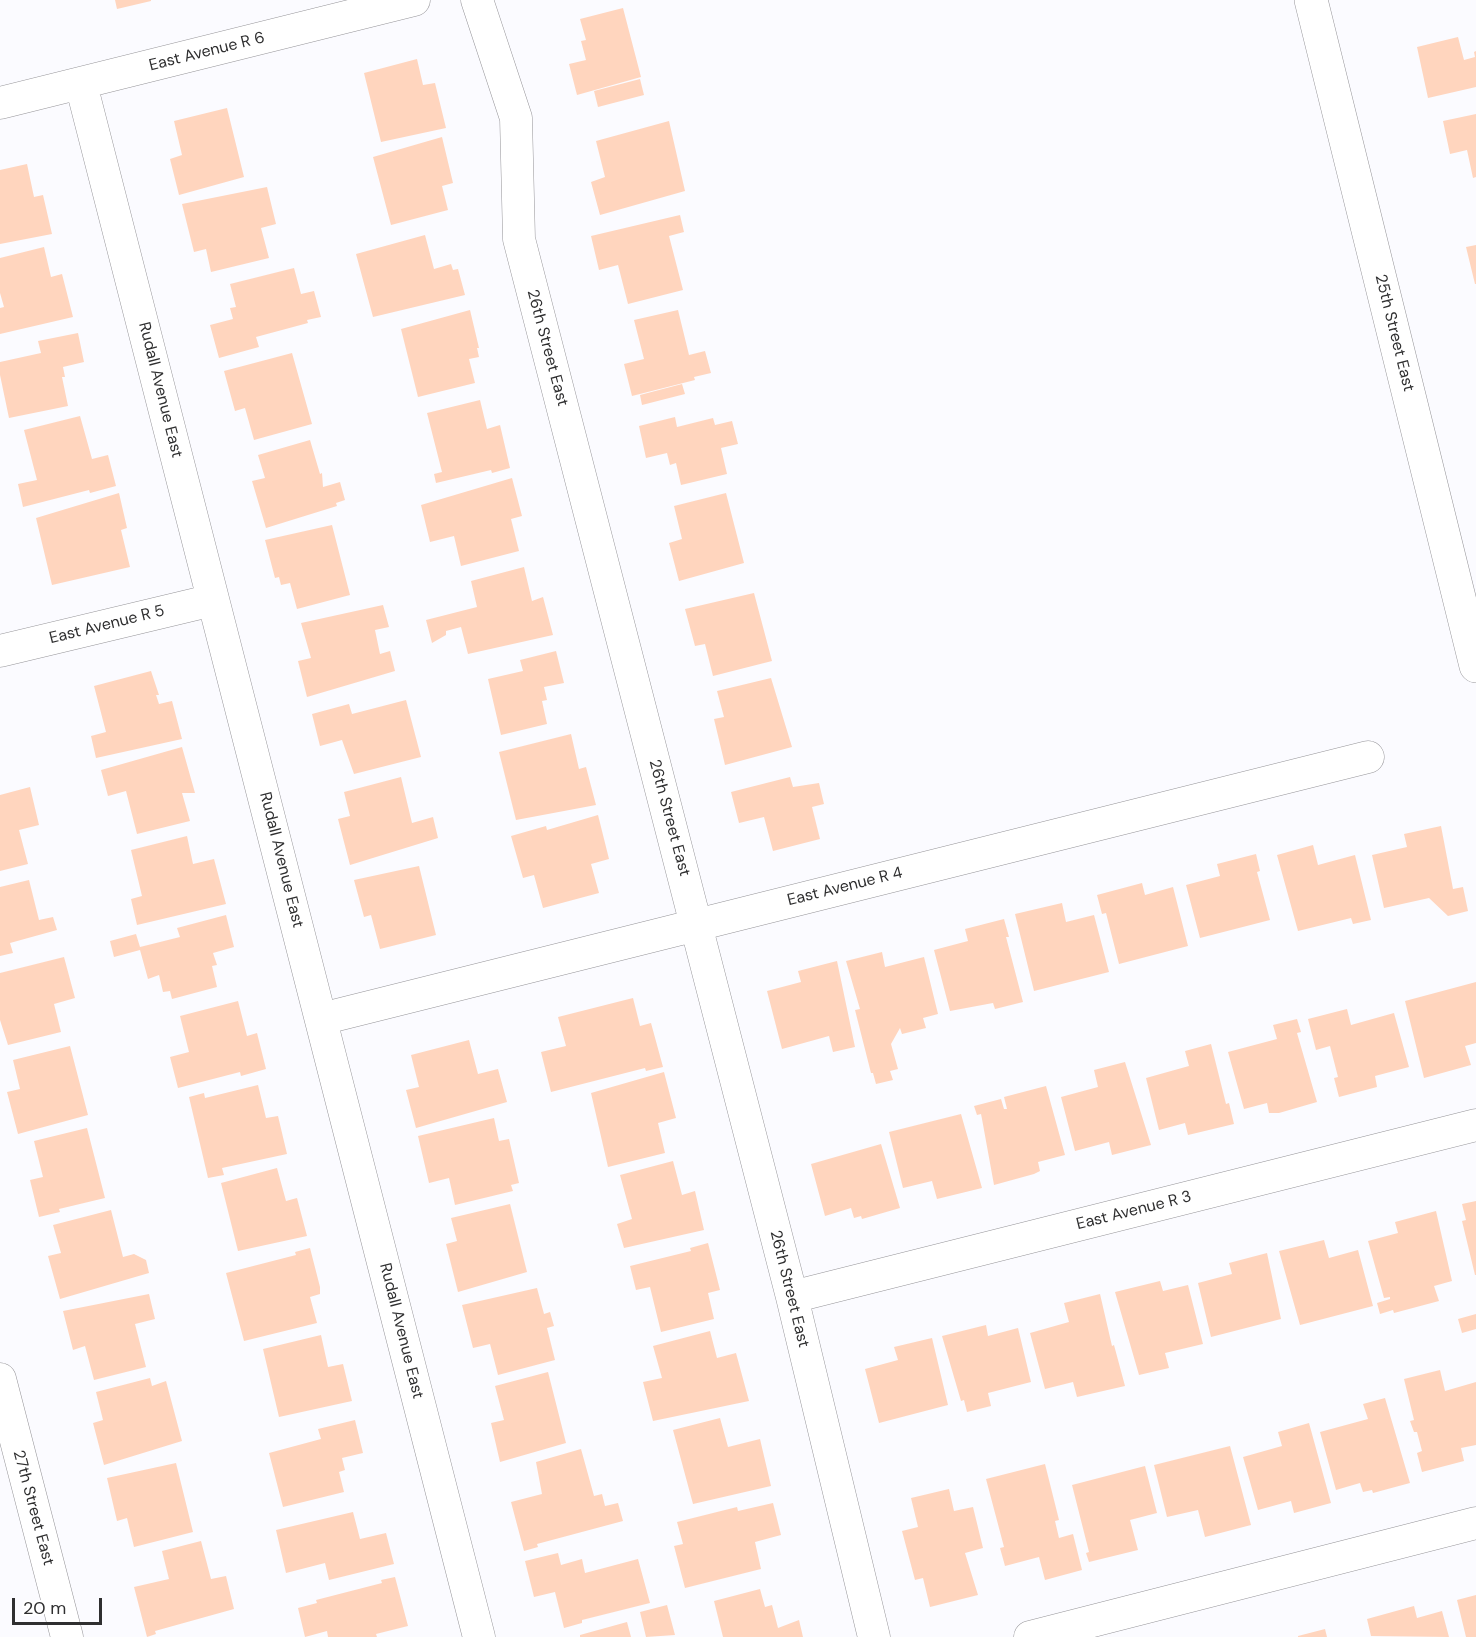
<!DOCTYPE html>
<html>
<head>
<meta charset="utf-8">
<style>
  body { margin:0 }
  #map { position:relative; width:1476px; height:1637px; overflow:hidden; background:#fbfbff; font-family:"DM Sans",sans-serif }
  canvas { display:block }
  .scale { position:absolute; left:12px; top:1598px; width:90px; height:27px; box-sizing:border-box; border:3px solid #2f2f30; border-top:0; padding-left:8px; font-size:18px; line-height:21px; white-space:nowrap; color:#2f2f30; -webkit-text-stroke:4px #fff; paint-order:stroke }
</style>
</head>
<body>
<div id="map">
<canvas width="1476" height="1637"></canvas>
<div class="scale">20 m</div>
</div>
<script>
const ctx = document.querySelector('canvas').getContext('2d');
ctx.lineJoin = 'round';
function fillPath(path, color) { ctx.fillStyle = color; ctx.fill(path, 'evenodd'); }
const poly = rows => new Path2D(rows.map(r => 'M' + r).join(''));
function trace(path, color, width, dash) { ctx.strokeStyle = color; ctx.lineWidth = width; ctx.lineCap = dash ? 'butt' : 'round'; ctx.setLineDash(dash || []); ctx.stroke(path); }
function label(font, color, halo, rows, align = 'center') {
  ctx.font = font + ' "DM Sans",sans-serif'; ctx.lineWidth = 4.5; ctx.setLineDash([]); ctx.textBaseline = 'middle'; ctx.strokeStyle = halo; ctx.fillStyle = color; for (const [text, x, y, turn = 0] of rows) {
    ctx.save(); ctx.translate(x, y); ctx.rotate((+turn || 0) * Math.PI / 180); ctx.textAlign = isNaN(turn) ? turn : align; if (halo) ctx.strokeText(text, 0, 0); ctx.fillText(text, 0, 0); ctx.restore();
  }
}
const building = poly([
  [115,0,151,0,151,1,117,9],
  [623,8,641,77,577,95,569,64,586,60,581,41,586,40,580,19],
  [1458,37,1464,60,1475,57,1474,52,1476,51,1476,87,1428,98,1417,47],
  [417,59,423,85,435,83,446,128,381,142,364,73],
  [640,79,644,95,598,107,594,91],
  [227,108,244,177,179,195,170,159,182,155,174,121],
  [1476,114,1476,177,1473,178,1467,150,1450,154,1443,121],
  [669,121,685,191,600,215,591,182,605,177,596,141],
  [442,137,453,183,442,186,448,210,391,225,373,157],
  [27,164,34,197,43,195,52,234,0,244,0,170],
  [267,187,276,224,261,228,269,258,211,272,206,249,194,252,182,204],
  [680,215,684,232,669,236,683,290,628,304,618,265,599,270,591,236],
  [425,235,434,269,451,264,453,270,458,269,465,295,373,317,356,254],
  [1476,245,1476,284,1475,284,1466,247],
  [44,247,51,277,62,274,73,317,0,334,0,308,4,307,0,293,0,258],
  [294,268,301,294,314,291,321,317,307,320,308,323,256,337,259,347,219,358,210,325,233,319,230,308,236,307,230,284],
  [470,310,479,348,477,348,479,357,469,359,475,383,418,397,401,329],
  [678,310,689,355,705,351,711,373,694,377,695,380,632,396,624,364,644,359,634,320],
  [78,333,84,362,63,367,65,377,62,377,68,406,9,418,0,375,0,362,41,353,38,341],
  [292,353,312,424,254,440,245,408,235,411,224,371],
  [682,384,685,394,642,405,640,395],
  [480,400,487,429,500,425,510,468,492,473,491,470,436,483,434,474,442,472,427,413],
  [80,416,92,459,108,455,116,486,90,493,89,490,23,507,18,484,37,480,24,430],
  [675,417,677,427,713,418,715,425,732,421,738,444,721,448,727,474,681,485,676,463,670,465,667,453,646,458,639,426],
  [310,440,320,474,322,473,323,487,340,482,345,500,336,503,337,506,266,528,252,481,265,478,258,455],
  [512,478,522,516,511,519,519,551,461,566,454,536,430,542,421,505],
  [119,493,127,528,121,530,130,567,52,585,36,518],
  [726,493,744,563,679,581,669,543,682,539,674,506],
  [332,525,350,595,297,609,290,583,281,585,279,577,275,578,265,540],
  [524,567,532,601,543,597,553,635,468,654,461,627,446,631,446,635,432,643,426,620,477,607,471,581],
  [754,593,772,661,713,676,705,644,695,646,685,609],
  [383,605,389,627,375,630,380,654,390,651,395,671,307,697,298,661,311,658,301,623],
  [556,651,564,683,544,687,547,700,542,701,547,724,501,735,488,679,523,671,520,660],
  [151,671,159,695,156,695,159,704,172,701,182,739,96,758,91,736,106,732,94,686],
  [771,678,792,747,725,765,714,719,724,717,717,691],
  [406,700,421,757,354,774,342,740,320,746,312,714,349,704,352,714],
  [571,734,579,769,586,767,596,805,516,820,499,752],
  [182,747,195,793,182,793,190,821,137,834,126,791,108,796,101,770],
  [401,777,412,823,433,817,438,838,350,865,338,819,350,816,344,792],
  [790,777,793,787,819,783,824,804,812,807,820,839,773,851,764,817,739,823,731,792],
  [30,787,39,825,19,830,28,864,0,871,0,795],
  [598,815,609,859,591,864,599,893,543,908,534,875,523,878,511,836,546,826,547,830],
  [1441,826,1453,889,1463,887,1468,911,1448,916,1429,898,1384,908,1372,855,1407,847,1404,834],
  [187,836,193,864,214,859,226,904,137,925,131,899,142,896,131,850],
  [1313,845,1318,865,1355,855,1371,920,1353,924,1351,918,1298,931,1277,855],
  [1256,854,1260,871,1257,872,1270,920,1200,938,1186,885,1220,876,1217,864],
  [419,866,436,935,380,949,371,915,364,917,354,880],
  [29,880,39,920,53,917,57,930,10,943,13,953,0,956,0,887],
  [1142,883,1145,895,1173,887,1188,946,1119,964,1106,913,1102,914,1097,895],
  [1062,903,1066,922,1094,915,1109,972,1034,991,1015,914],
  [226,915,234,947,213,953,217,965,212,966,217,987,172,999,170,991,163,992,159,975,148,979,140,950,114,957,110,941,136,934,140,947,180,937,177,928],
  [1004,919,1009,937,1006,937,1023,1002,995,1009,993,1003,950,1011,934,950,968,941,965,929],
  [882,952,885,967,924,957,938,1014,923,1018,926,1028,902,1034,900,1028,891,1044,898,1069,890,1071,893,1080,876,1084,873,1073,871,1073,855,1010,860,1009,846,961],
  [64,957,75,998,54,1004,61,1032,8,1045,0,1020,0,973],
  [837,961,855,1047,833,1052,829,1036,782,1049,767,991,801,982,798,971],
  [1476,982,1476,1043,1465,1046,1471,1065,1424,1078,1405,1001],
  [633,998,640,1026,651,1023,663,1067,646,1071,645,1068,551,1092,541,1052,566,1046,558,1017],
  [238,1001,247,1036,257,1033,266,1069,241,1076,240,1072,178,1088,170,1057,189,1052,180,1016],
  [1347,1009,1351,1025,1394,1013,1409,1067,1375,1076,1377,1087,1339,1097,1334,1078,1338,1077,1330,1046,1316,1050,1308,1019],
  [1297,1019,1301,1032,1297,1033,1317,1102,1279,1113,1269,1113,1267,1103,1244,1109,1228,1052,1277,1039,1273,1025],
  [469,1040,478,1074,498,1069,507,1102,416,1128,406,1090,419,1087,411,1055],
  [1211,1044,1226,1104,1229,1103,1234,1124,1188,1135,1185,1123,1159,1130,1146,1078,1189,1066,1185,1051],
  [70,1046,88,1115,18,1134,7,1092,20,1089,13,1060],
  [1125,1062,1151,1145,1112,1155,1109,1142,1075,1151,1061,1097,1098,1087,1094,1070],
  [664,1072,676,1118,658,1123,665,1153,608,1167,591,1093],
  [258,1085,266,1118,278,1116,287,1154,222,1168,224,1175,208,1178,189,1097,204,1093,205,1098],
  [1046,1086,1065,1155,1038,1162,1040,1171,1034,1174,994,1185,982,1119,981,1114,977,1115,974,1106,1001,1099,1004,1109,1007,1109,1004,1097],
  [961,1114,982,1188,937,1199,932,1181,903,1188,889,1132],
  [494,1118,499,1141,509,1139,519,1183,511,1185,513,1191,455,1205,449,1178,429,1183,418,1136],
  [87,1128,105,1198,59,1209,60,1212,39,1217,30,1180,43,1177,34,1141],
  [881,1144,900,1208,862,1219,861,1216,854,1218,851,1208,825,1216,811,1164],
  [673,1161,682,1195,695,1191,704,1230,624,1248,617,1224,632,1219,620,1175],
  [277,1168,286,1201,297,1198,307,1236,238,1251,221,1183],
  [1476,1201,1476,1275,1475,1275,1462,1221,1466,1220,1462,1204],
  [510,1204,527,1272,458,1292,446,1244,457,1241,451,1218],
  [111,1210,123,1257,134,1254,146,1260,149,1273,60,1299,48,1256,61,1253,53,1225],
  [1436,1211,1452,1281,1434,1286,1439,1301,1394,1313,1393,1310,1380,1314,1377,1303,1390,1299,1390,1297,1384,1298,1368,1241,1398,1233,1395,1222],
  [1324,1240,1329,1258,1358,1250,1373,1306,1300,1325,1279,1251],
  [708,1243,720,1290,708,1293,714,1319,661,1332,650,1287,636,1290,630,1266,691,1251,690,1248],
  [310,1248,320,1287,320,1294,310,1297,317,1323,244,1341,226,1273,296,1255,295,1252],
  [1267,1253,1281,1319,1211,1337,1198,1283,1232,1274,1229,1263],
  [1160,1281,1163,1291,1188,1285,1203,1344,1165,1353,1169,1368,1139,1375,1115,1292],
  [537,1288,544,1314,550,1312,554,1326,547,1328,555,1360,498,1375,490,1344,473,1348,462,1305],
  [149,1294,155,1319,135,1324,146,1367,94,1380,85,1346,73,1350,63,1311],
  [1100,1294,1112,1346,1114,1345,1125,1386,1077,1397,1073,1382,1045,1389,1030,1333,1069,1322,1064,1303],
  [1476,1314,1476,1329,1462,1333,1458,1319],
  [986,1325,988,1336,1018,1328,1031,1382,988,1393,991,1406,967,1412,964,1400,961,1401,942,1336],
  [710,1331,717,1358,736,1353,749,1401,653,1421,643,1382,662,1378,653,1346],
  [321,1335,328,1367,343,1364,352,1401,279,1417,263,1349],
  [932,1338,948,1405,879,1423,865,1369,898,1360,894,1347],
  [1440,1370,1445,1391,1476,1382,1476,1445,1461,1448,1464,1461,1422,1472,1417,1453,1422,1451,1417,1432,1414,1432,1410,1421,1414,1420,1404,1379],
  [548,1372,566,1443,500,1462,491,1423,504,1420,495,1386],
  [150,1378,152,1386,166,1381,182,1441,104,1465,93,1423,103,1420,96,1392],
  [1385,1398,1410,1483,1373,1493,1372,1490,1363,1492,1360,1483,1336,1490,1320,1432,1368,1419,1363,1404],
  [720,1418,728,1447,760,1439,771,1486,693,1504,673,1430],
  [355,1420,363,1453,342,1458,345,1470,339,1472,344,1492,283,1507,269,1453,321,1439,318,1429],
  [1309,1423,1331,1503,1294,1513,1291,1501,1258,1510,1243,1457,1282,1446,1278,1432],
  [1230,1446,1251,1525,1205,1537,1198,1510,1167,1517,1154,1465],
  [581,1449,594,1496,602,1494,605,1506,618,1503,623,1521,537,1544,538,1547,524,1551,511,1502,542,1494,536,1462],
  [176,1463,193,1532,134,1547,127,1518,117,1521,107,1478],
  [1045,1464,1059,1520,1055,1521,1059,1538,1073,1534,1082,1570,1045,1580,1039,1557,1005,1566,1000,1548,1004,1547,986,1479],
  [1145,1466,1157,1513,1130,1520,1138,1550,1089,1562,1086,1553,1089,1552,1072,1485],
  [949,1489,954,1511,973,1507,983,1548,965,1553,978,1595,930,1607,923,1578,915,1580,902,1531,918,1527,911,1498],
  [773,1503,781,1535,755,1542,761,1569,685,1588,674,1546,683,1544,677,1522,737,1507,738,1511],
  [353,1512,360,1539,386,1533,394,1564,329,1580,325,1563,286,1573,276,1530],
  [201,1541,211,1579,226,1576,234,1609,155,1631,156,1634,147,1637,134,1587,169,1579,162,1551],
  [558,1553,561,1565,582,1559,585,1573,638,1559,650,1603,582,1620,582,1623,564,1628,555,1592,534,1597,525,1561],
  [395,1577,408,1626,376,1634,377,1637,328,1637,327,1631,305,1637,298,1608,317,1603,316,1600,382,1583,381,1580],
  [760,1589,765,1607,772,1605,778,1628,799,1620,803,1637,723,1637,714,1601],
  [1476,1595,1476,1637,1466,1637,1457,1600],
  [667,1605,675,1635,646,1637,640,1612],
  [1414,1606,1417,1618,1442,1611,1449,1637,1371,1636,1367,1619],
  [627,1622,631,1637,580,1637,580,1635],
  [1325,1629,1327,1637,1298,1637,1298,1636]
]);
const minor = poly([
  [477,0,516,118,519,239,792,1297,874,1637],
  [81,84,479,1637],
  [0,103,414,0],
  [0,651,213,600],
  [321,1019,1368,757],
  [792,1297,1476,1125],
  [0,1379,67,1637],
  [1030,1637,1476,1523]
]);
const secondary = poly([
  [1311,0,1476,666]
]);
const streetNames = [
  ["East Avenue R 6",207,52,-14],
  ["25th Street East",1394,333,76],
  ["26th Street East",547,348,75],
  ["Rudall Avenue East",160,390,76],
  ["East Avenue R 5",107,625,-14],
  ["26th Street East",669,818,75],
  ["Rudall Avenue East",281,860,76],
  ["East Avenue R 4",845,887,-14],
  ["East Avenue R 3",1134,1211,-14],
  ["26th Street East",789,1289,76],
  ["Rudall Avenue East",401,1331,76],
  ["27th Street East",33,1508,75]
];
fillPath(building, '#ffd5be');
trace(minor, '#969599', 33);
trace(secondary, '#969599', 34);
trace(minor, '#fff', 32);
trace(secondary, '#fff', 33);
label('16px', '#2f2f30', '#fff', streetNames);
</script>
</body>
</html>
